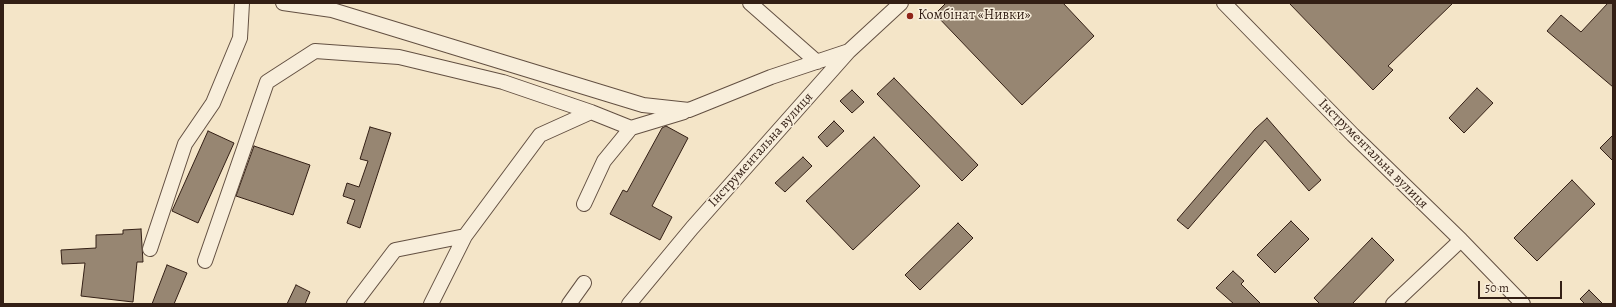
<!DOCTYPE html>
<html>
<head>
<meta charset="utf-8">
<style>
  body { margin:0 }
  #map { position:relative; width:1616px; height:307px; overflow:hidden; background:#f4e5c8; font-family:Alegreya,serif }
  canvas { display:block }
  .frame { position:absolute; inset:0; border:4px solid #331f15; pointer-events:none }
  .scale { position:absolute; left:1478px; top:281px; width:84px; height:18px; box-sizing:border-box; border:2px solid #331f15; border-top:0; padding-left:5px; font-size:12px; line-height:14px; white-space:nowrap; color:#331f15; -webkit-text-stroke:3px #f8eedb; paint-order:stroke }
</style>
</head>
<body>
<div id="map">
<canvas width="1616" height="307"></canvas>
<div class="frame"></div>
<div class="scale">50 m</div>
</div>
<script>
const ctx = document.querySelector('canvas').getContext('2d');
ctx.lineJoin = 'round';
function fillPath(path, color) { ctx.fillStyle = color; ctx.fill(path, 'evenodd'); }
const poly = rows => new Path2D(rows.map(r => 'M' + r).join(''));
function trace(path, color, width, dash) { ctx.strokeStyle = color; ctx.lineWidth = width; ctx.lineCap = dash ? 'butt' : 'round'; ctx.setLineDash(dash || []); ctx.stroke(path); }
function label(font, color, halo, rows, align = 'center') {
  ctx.font = font + ' Alegreya,serif'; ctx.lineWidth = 3; ctx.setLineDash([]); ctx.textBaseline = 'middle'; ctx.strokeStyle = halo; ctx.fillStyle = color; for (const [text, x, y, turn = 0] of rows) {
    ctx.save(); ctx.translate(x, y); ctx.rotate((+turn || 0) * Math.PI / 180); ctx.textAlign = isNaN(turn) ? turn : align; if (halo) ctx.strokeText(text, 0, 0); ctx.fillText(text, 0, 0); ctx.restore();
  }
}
const building = poly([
  [946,3,1063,3,1094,36,1022,105,935,14,946,3],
  [1289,3,1453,3,1388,66,1393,70,1373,90,1289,3],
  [1608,3,1613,3,1613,87,1547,31,1561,15,1581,32,1608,3],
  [894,78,978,165,962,181,877,94,894,78],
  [1477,88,1493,103,1464,133,1449,118,1477,88],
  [852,90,864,102,852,113,840,101,852,90],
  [1267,118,1321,180,1309,191,1265,140,1188,229,1177,220,1255,129,1267,118],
  [834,121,844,131,827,147,818,137,834,121],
  [666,126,688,138,652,206,672,217,660,240,610,214,623,190,627,192,662,128,666,126],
  [370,127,391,133,360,228,347,223,355,200,343,196,347,183,359,187,368,161,360,159,370,127],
  [208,131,234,143,198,223,172,211,208,131],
  [1613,135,1613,161,1600,148,1613,135],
  [874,137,920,186,853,250,806,201,874,137],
  [254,146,310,165,293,215,236,196,254,146],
  [803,157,812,166,785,192,775,183,803,157],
  [1572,180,1595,204,1537,261,1514,238,1572,180],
  [1291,221,1309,239,1275,273,1257,255,1291,221],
  [958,223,973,238,920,290,905,275,958,223],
  [141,229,143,262,137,262,133,302,81,296,85,263,62,264,61,250,96,248,96,235,123,234,123,230,141,229],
  [1372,238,1394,260,1352,304,1320,304,1314,298,1372,238],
  [167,265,187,273,174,304,152,304,167,265],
  [1233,271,1244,281,1241,284,1261,304,1234,304,1216,288,1233,271],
  [296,285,310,292,305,304,287,304,296,285],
  [1589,290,1603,304,1585,304,1580,299,1589,290]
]);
const minor = poly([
  [283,3,332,10,643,105,689,110,771,77,849,51],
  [750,3,817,62],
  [1224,3,1353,135,1461,240,1523,304],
  [591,112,631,128,684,112],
  [584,204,604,161,631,128],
  [150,249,185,144,213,103,240,38,242,3],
  [205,261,267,82,315,51,399,57,503,82,591,112,540,135,465,236,395,250,354,304],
  [431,304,465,236],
  [569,304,584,283],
  [629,304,692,228,849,51,901,3],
  [1393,304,1461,240]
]);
const markers = [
  [910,16,4,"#8f2418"]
];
const poiNames = [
  ["Комбінат «Нивки»",918,16]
];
const streetNames = [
  ["Інструментальна вулиця",761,150,-48],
  ["Інструментальна вулиця",1373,154,45]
];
fillPath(building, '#978672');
trace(building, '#331f15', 1);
trace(minor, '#635042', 16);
trace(minor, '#f8eedb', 14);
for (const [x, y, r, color] of markers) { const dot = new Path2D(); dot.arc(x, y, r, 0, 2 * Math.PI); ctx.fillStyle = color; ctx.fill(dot); trace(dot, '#f8eedb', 1.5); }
label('14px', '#331f15', '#f8eedb', poiNames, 'left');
label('14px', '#331f15', '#f8eedb', streetNames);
</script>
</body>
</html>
